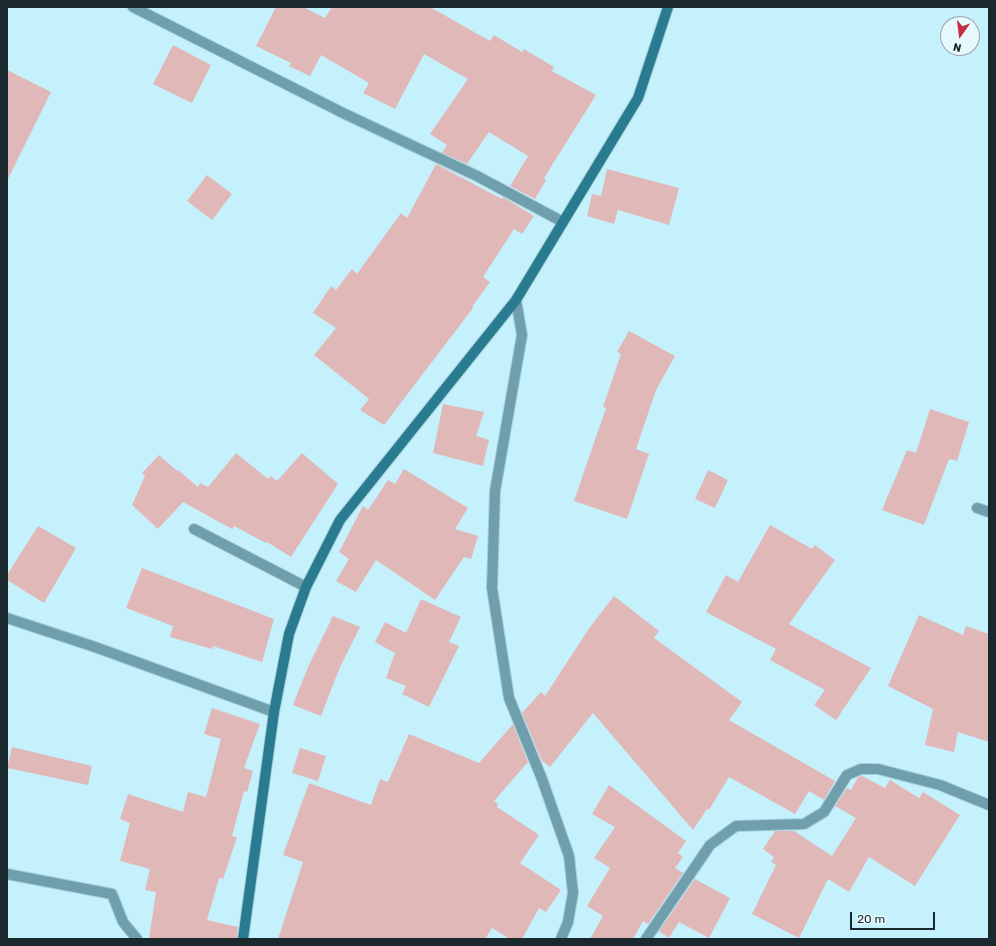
<!DOCTYPE html>
<html>
<head>
<meta charset="utf-8">
<style>
  body { margin:0 }
  #map { position:relative; width:996px; height:946px; overflow:hidden; background:#c5f1fd; font-family:Rubik,sans-serif }
  canvas { display:block }
  .frame { position:absolute; inset:0; border:8px solid #19292e; pointer-events:none }
  .north { position:absolute; left:940px; top:16px; width:40px; height:40px; box-sizing:border-box; background:#e8f9fe; border:1px solid #95a6ab; border-radius:50%; rotate:194deg; font-size:11px; font-weight:700; line-height:16px; text-align:center; color:#19292e }
  .north::after { content:''; display:block; margin:auto; width:14px; height:18px; background:#c02f42; clip-path:polygon(50% 0,100% 100%,50% 72%,0 100%) }
  .scale { position:absolute; left:850px; top:912px; width:85px; height:18px; box-sizing:border-box; border:2px solid #19292e; border-top:0; padding-left:5px; font-size:12px; line-height:14px; white-space:nowrap; color:#19292e; -webkit-text-stroke:3px #e8f9fe; paint-order:stroke }
</style>
</head>
<body>
<div id="map">
<canvas width="996" height="946"></canvas>
<div class="frame"></div>
<div class="north">N</div>
<div class="scale">20 m</div>
</div>
<script>
const ctx = document.querySelector('canvas').getContext('2d');
ctx.lineJoin = 'round';
function fillPath(path, color) { ctx.fillStyle = color; ctx.fill(path, 'evenodd'); }
const poly = rows => new Path2D(rows.map(r => 'M' + r).join(''));
function trace(path, color, width, dash) { ctx.strokeStyle = color; ctx.lineWidth = width; ctx.lineCap = dash ? 'butt' : 'round'; ctx.setLineDash(dash || []); ctx.stroke(path); }
const building = poly([
  [276,7,303,7,325,18,332,7,430,7,490,41,494,35,522,52,524,49,554,67,552,71,596,95,544,178,546,180,535,199,510,186,528,156,489,132,467,164,442,153,447,145,430,134,468,79,424,54,395,109,363,93,369,83,321,55,310,76,289,66,291,63,256,46],
  [173,45,211,65,192,103,153,84],
  [7,70,51,92,7,181],
  [436,164,502,199,503,197,534,216,522,234,514,229,483,277,490,282,472,307,473,308,384,425,360,410,369,399,314,355,336,328,313,313,331,286,336,290,352,269,357,274,401,213,407,218],
  [607,169,679,188,669,225,618,210,614,224,587,216,592,194,601,196],
  [207,175,232,194,212,220,187,201],
  [629,331,675,356,656,390,636,449,649,454,627,519,574,501,606,408,603,407,621,354,617,352],
  [443,404,484,412,476,436,489,440,483,466,433,453],
  [930,409,969,422,957,461,949,459,924,525,882,510,907,450,916,453],
  [236,453,268,479,271,476,277,481,302,453,338,484,291,557,267,542,266,543,234,526,232,529,183,502,158,529,132,505,145,476,142,473,159,455,177,471,178,470,198,487,200,483,208,487],
  [404,469,468,508,455,529,478,536,471,559,464,557,435,600,376,560,356,592,336,581,349,559,339,552,363,506,368,510,388,480,395,484],
  [708,470,728,480,715,508,695,499],
  [770,525,812,549,815,545,835,560,789,624,871,668,836,720,814,705,825,690,770,660,776,649,706,612,726,575,738,582],
  [38,526,76,548,44,603,7,580,7,575],
  [142,568,274,619,262,662,213,646,212,649,170,637,173,626,126,608],
  [614,596,659,631,654,638,742,702,729,720,835,781,824,800,809,791,795,814,729,777,709,810,707,809,693,830,593,713,550,767,542,761,522,713,541,692,545,696,590,627],
  [421,599,461,617,449,642,459,646,429,707,402,694,406,686,386,678,395,653,375,642,385,622,406,633],
  [919,615,963,635,966,626,989,634,989,742,958,732,954,752,925,745,933,709,888,686],
  [333,616,360,627,340,667,321,716,293,705,308,667],
  [212,708,260,724,244,768,253,771,247,792,244,791,232,836,237,837,223,879,219,878,207,920,238,927,237,939,149,939,156,892,145,890,150,869,120,861,130,823,120,819,128,794,183,812,188,792,206,797,221,739,204,734],
  [513,724,528,762,494,801,498,804,497,807,539,835,520,863,561,890,546,912,539,908,522,939,510,939,492,928,485,939,278,939,303,862,283,855,309,783,371,805,380,779,388,782,409,734,479,763],
  [12,747,92,766,88,785,7,768],
  [300,748,326,756,318,781,292,773],
  [862,776,885,788,890,780,919,798,923,792,960,815,915,886,869,857,849,892,828,879,799,938,752,914,776,865,771,862,774,857,763,849,775,831,794,831,832,856,856,818,835,806,847,788,851,790,858,777],
  [609,785,686,841,678,853,683,857,675,868,683,873,648,924,643,921,633,939,590,939,603,916,587,906,610,868,594,858,615,827,592,814],
  [695,879,730,898,709,938,679,922,669,938,659,931]
]);
const street = poly([
  [133,7,345,114,477,176,563,222],
  [516,300,522,335,495,491,492,588,509,698,542,779,569,856,573,893,568,922,561,939],
  [977,508,989,512],
  [194,529,306,587],
  [7,618,95,647,274,712],
  [7,874,112,894,123,922,137,939],
  [646,939,710,845,736,826,804,824,824,812,847,775,861,769,878,769,940,785,989,805]
]);
const secondary = poly([
  [243,939,274,712,289,634,306,587,340,520,516,300,638,98,668,7]
]);
fillPath(building, '#e1b8b8');
trace(street, '#a6cdd8', 12);
trace(secondary, '#a6cdd8', 12);
trace(street, '#6f9fad', 10);
trace(secondary, '#297b8f', 10);
</script>
</body>
</html>
